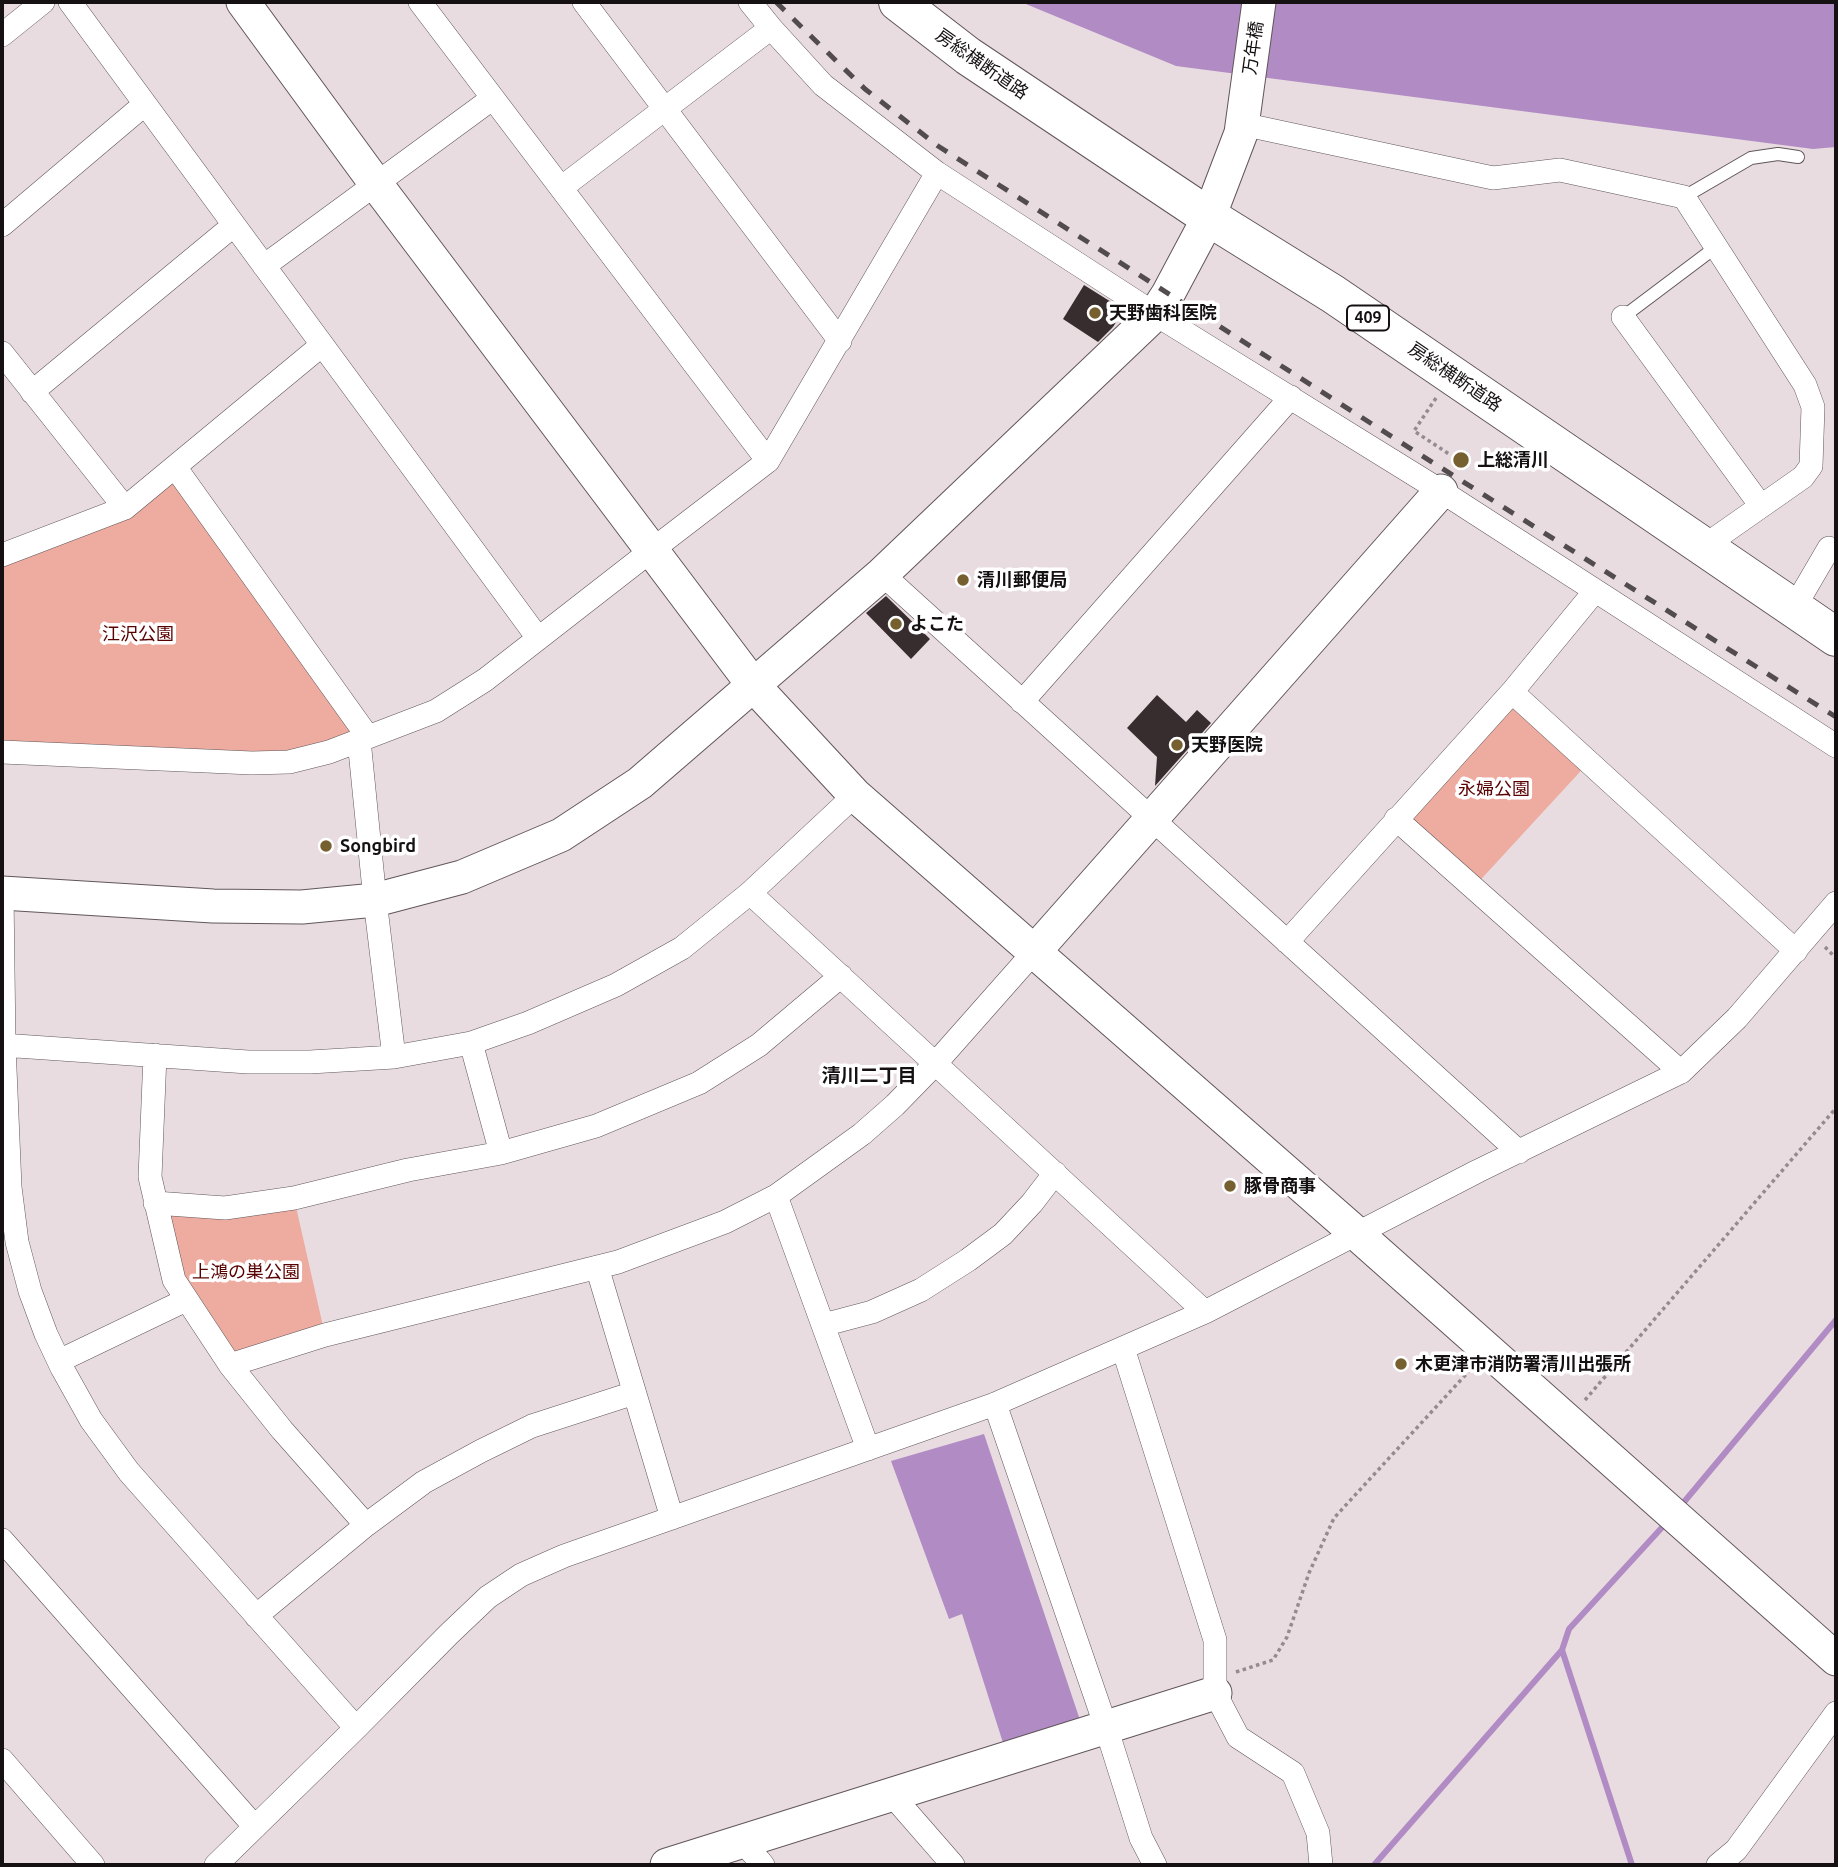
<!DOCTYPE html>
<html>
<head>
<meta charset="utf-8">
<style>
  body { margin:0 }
  #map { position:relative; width:1838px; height:1867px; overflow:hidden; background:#e8dce1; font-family:Ubuntu,sans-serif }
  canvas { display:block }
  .frame { position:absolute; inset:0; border:4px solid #151113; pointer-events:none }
</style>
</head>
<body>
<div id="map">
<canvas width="1838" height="1867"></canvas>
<div class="frame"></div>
</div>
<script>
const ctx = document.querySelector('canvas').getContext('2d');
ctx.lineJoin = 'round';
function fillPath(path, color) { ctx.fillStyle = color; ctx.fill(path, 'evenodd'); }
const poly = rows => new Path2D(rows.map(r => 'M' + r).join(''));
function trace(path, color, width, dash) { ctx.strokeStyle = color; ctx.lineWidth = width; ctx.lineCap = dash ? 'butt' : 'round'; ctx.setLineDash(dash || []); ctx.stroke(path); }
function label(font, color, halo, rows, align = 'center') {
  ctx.font = font + ' Ubuntu,"Noto Sans JP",sans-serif'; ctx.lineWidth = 7; ctx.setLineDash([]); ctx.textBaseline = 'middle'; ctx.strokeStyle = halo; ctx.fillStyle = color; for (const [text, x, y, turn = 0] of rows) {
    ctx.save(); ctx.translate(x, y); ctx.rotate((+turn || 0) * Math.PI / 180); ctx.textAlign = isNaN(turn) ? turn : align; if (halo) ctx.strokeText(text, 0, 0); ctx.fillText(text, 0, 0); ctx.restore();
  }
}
const green = poly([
  [175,467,359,740,289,762,2,752,2,555,125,508],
  [1512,692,1589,762,1473,888,1396,819],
  [294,1198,325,1335,230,1365,192,1308,155,1203]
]);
const water = poly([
  [1021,2,1836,2,1836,147,1813,149,1176,66],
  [984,1434,1080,1720,1005,1749,962,1614,949,1619,891,1461]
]);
const stream = poly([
  [1679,1508,1836,1320],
  [1562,1650,1632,1865],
  [1374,1865,1562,1650,1569,1629,1667,1522]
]);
const building = poly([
  [1084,285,1124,310,1113,327,1098,342,1063,319],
  [886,596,930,639,911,659,866,613],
  [1157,695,1186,722,1197,710,1211,723,1155,786,1157,757,1127,728]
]);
const path = poly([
  [1436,398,1414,431,1449,454],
  [1825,947,1836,958],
  [1585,1400,1836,1108],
  [1236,1672,1273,1660,1287,1637,1309,1573,1334,1518,1470,1370]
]);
const lane = poly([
  [1684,197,1751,158,1778,154,1798,157],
  [1623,317,1716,247]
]);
const street = poly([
  [70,2,538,638],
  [420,2,768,461],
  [584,2,840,341],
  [750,2,771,28,823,85,937,173,1155,314,1441,491,1836,746],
  [2,35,43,2],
  [1242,124,1493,178,1560,170,1684,197,1805,385,1813,407,1811,466,1803,477,1703,547],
  [561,188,771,28],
  [2,225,145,104],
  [264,266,493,98],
  [1623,317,1761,506],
  [2,353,125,508],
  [32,392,234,225],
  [175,467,368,737],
  [2,555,125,508,322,345],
  [882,574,1519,1152],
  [1794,608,1829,548],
  [1512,692,1796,951],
  [1022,702,1291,397],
  [359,740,375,900,394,1057],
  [2,752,252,763,289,762,329,752,436,711,485,680,652,550,768,461,937,173],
  [1396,819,1681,1072],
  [2,893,4,1045,10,1187,17,1242,30,1291,46,1334,62,1368,91,1420,129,1472,356,1728],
  [750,893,1205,1312],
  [1287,942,1512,692,1595,591],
  [471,1043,501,1153],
  [2,1045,248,1062,310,1062,394,1057,471,1043,528,1023,616,985,682,948,750,893,855,795],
  [155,1055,150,1177,174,1280,230,1365,282,1430,366,1525],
  [776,1196,868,1449],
  [155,1203,225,1208,294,1198,408,1170,501,1153,596,1126,699,1083,759,1045,841,976],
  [597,1267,672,1518],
  [823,1325,872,1312,921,1290,968,1260,1003,1234,1032,1203,1055,1173],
  [1123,1348,1215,1640,1215,1693,1238,1737,1293,1773,1318,1833,1321,1865],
  [59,1361,186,1300],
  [230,1365,325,1335,618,1262,725,1222,776,1196,862,1134,895,1105,935,1064,1034,952],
  [995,1404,1106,1727,1141,1838,1155,1865],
  [2,1540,255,1827],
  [256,1616,366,1525,424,1482,481,1451,532,1426,634,1393],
  [2,1760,93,1865],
  [892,1795,953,1865],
  [743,1842,763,1865],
  [216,1865,356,1728,449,1634,488,1597,521,1575,564,1556,995,1404,1205,1312,1478,1171,1681,1072,1737,1018,1836,903],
  [1718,1865,1736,1850,1836,1713]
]);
const secondary = poly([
  [243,2,376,184,754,686,855,795,1357,1234,1836,1659],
  [2,893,213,906,302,907,375,900,462,877,561,835,640,783,882,574,1155,314,1168,294,1209,217,1241,133,1259,2],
  [1034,952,1441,491],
  [667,1865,1215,1693]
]);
const highway = poly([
  [898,2,968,56,1209,217,1333,294,1836,637]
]);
const rail = poly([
  [776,2,865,89,938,146,1397,440,1836,717]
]);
const markers = [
  [1095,313,7,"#766030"],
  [1461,460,9,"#766030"],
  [963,580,7,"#766030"],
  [896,624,7,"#766030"],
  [1177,745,7,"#766030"],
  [326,846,7,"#766030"],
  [1230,1186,7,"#766030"],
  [1401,1364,7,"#766030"]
];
const shields = [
  [1368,318,42]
];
const shieldNames = [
  ["409",1368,318]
];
const streetNames = [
  ["万年橋",1253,48,-82],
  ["房総横断道路",982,64,35],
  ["房総横断道路",1455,377,34]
];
const poiNames = [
  ["天野歯科医院",1109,313],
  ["上総清川",1477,460],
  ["清川郵便局",977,580],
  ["よこた",910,624],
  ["天野医院",1191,745],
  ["Songbird",340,846],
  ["豚骨商事",1244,1186],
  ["木更津市消防署清川出張所",1415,1364]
];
const parkNames = [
  ["江沢公園",138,634],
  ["永婦公園",1494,789],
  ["上鴻の巣公園",246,1272]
];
const neighbourhoodNames = [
  ["清川二丁目",869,1076]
];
fillPath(green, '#eeab9f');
fillPath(water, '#b18bc3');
trace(stream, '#b18bc3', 6);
fillPath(building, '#372d2e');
trace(lane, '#61565a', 14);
trace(street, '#61565a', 24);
trace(secondary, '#61565a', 35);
trace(highway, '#61565a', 40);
trace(path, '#948b8f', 3.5, [3.5, 3.5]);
trace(lane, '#fff', 12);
trace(street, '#fff', 23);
trace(secondary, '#fff', 33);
trace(highway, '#fff', 38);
trace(rail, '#524c4e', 5, [12, 12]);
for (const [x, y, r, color] of markers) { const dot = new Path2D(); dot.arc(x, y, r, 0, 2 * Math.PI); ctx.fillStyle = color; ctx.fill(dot); trace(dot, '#fff', 2.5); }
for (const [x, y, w] of shields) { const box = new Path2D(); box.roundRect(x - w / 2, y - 12.5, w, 25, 5); ctx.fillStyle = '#fff'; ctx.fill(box); trace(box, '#151113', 2); }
label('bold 16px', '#151113', null, shieldNames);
label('18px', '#151113', '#fff', streetNames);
label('bold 18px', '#151113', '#fff', poiNames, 'left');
label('18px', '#590000', '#fff', parkNames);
label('bold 19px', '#151113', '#fff', neighbourhoodNames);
</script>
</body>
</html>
